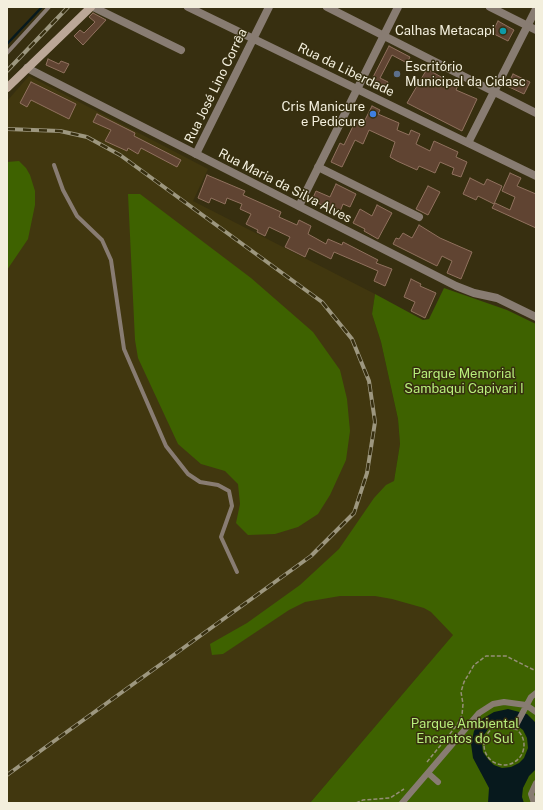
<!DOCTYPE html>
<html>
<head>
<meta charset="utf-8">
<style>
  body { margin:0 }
  #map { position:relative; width:543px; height:810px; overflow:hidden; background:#372f10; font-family:"Public Sans",sans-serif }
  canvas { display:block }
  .frame { position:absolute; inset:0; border:8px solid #f3efdd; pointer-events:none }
</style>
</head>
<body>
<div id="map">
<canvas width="543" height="810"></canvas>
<div class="frame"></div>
</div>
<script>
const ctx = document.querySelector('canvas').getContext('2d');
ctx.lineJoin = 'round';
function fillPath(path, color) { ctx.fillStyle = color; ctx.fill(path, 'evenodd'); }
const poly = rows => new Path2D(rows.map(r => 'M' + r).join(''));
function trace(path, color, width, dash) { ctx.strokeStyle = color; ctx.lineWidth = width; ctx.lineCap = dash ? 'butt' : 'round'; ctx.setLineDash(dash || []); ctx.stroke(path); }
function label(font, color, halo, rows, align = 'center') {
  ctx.font = font + ' "Public Sans",sans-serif'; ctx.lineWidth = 3; ctx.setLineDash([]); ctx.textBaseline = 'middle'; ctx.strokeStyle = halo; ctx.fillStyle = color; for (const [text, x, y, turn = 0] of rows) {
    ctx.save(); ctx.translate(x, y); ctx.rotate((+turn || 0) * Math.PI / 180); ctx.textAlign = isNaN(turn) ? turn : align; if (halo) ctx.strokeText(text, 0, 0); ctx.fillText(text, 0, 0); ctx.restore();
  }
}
const built = poly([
  [29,76,208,169,193,201,375,294,372,314,381,342,398,419,400,444,394,481,536,538,310,803,7,803,7,101]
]);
const green = poly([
  [19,161,26,168,30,175,35,191,35,205,28,239,7,270,7,162],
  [128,194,140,194,251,278,313,332,340,370,347,399,350,431,346,460,330,495,318,514,298,527,275,534,248,535,236,523,240,504,238,484,225,471,201,464,178,444,138,358,135,340],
  [444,288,507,310,536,324,536,803,310,803,453,635,431,612,424,608,392,599,375,596,340,596,305,602,289,610,223,654,212,655,210,644,247,623,300,585,339,549,374,498,386,485,394,481,400,444,398,419,381,342,372,314,375,294,423,320,429,319]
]);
const water = poly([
  [508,709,527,714,536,723,536,769,529,776,523,788,522,797,524,803,488,803,489,788,473,758,471,744,474,731,482,719,494,712],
  [505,722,515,724,523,730,527,738,528,748,524,758,519,763,511,767,502,768,494,765,488,759,483,752,482,744,484,735,489,728,497,723]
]);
const stream = poly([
  [7,44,42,7]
]);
const building = poly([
  [93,13,106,20,83,45,74,36,80,30,84,33,95,22,89,17,93,13],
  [498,21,514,30,508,41,492,33,498,21],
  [389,46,410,57,407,63,392,55,380,78,388,82,384,90,370,83,389,46],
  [48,59,59,64,61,61,69,64,64,73,46,65,48,59],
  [427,69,450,82,451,80,459,83,456,90,477,99,462,131,407,103,427,69],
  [513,74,530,82,524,94,507,86,513,74],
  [31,82,76,104,69,119,31,100,27,107,20,103,31,82],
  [372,106,380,110,378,114,399,123,397,130,409,135,411,130,420,134,416,144,430,151,434,141,458,152,456,157,467,162,461,177,452,174,454,168,440,162,435,173,419,166,417,170,397,161,390,157,395,142,369,130,363,144,355,140,342,167,331,162,340,143,344,145,355,122,362,126,372,106],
  [97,114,135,133,134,136,181,160,177,167,141,148,138,154,128,148,127,151,105,141,111,130,93,122,97,114],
  [510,173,521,178,517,186,536,194,536,228,492,208,495,203,510,210,515,197,502,191,510,173],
  [207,175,245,191,243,195,281,212,279,217,297,225,299,220,311,226,308,234,326,244,328,239,342,245,343,242,378,260,376,263,392,269,385,286,374,281,378,271,355,261,334,252,331,259,309,248,305,257,285,247,290,237,269,227,265,236,257,232,258,230,246,224,251,214,240,209,242,204,227,198,225,204,211,198,209,203,198,198,207,175],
  [470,178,484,185,487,179,502,186,494,204,478,196,476,200,463,194,470,178],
  [336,184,356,194,350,207,343,204,339,214,312,200,316,191,330,197,336,184],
  [428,186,440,192,428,215,416,209,428,186],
  [377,205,392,213,378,239,364,231,365,229,353,223,360,209,372,216,377,205],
  [419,225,440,238,472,252,461,279,447,273,452,261,442,256,437,266,393,244,396,238,399,239,403,233,412,238,419,225],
  [411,279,421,284,420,286,436,293,425,318,411,311,415,302,404,297,411,279]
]);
const path = poly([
  '484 745a20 20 0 1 1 40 0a20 20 0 1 1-40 0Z',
  [427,762,457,725,462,715,463,704,461,692,464,682,474,665,486,656,506,656,536,671],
  [356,803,363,800,390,798,404,789]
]);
const service = poly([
  [7,53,49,7],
  [54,165,63,190,77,216,102,240,111,260,124,349,166,446,188,474,200,482,218,485,229,491,232,506,221,537,237,572]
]);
const pedestrian = poly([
  [515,727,531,697,536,693],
  [428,773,438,782],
  [402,803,479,713,493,704,504,702,526,705,536,712],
  [534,803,531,794,536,783]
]);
const minor = poly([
  [93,7,181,50],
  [188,7,536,176],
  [327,7,536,113],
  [468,143,536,9],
  [196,154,269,7],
  [318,167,419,217],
  [299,206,398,7]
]);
const tertiary = poly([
  [490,7,536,30],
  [27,68,456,286,474,293,497,298,536,317]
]);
const secondary = poly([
  [7,88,91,7]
]);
const rail = poly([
  [7,71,68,7],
  [7,129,60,131,87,137,120,155,322,302,352,339,369,381,375,422,367,473,354,513,311,556,7,775]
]);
const markers = [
  [503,31,4,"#0f9aa8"],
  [397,74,4,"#5c6f8a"],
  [373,114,4,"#3f7fe0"]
];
const poiNames = [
  ["Calhas Metacapi",495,31],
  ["Escritório",405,67,"left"],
  ["Municipal da Cidasc",405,82,"left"],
  ["Cris Manicure",365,107],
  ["e Pedicure",365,122]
];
const streetNames = [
  ["Rua da Liberdade",346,70,26],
  ["Rua José Lino Corrêa",216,86,-64],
  ["Rua Maria da Silva Alves",285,186,27]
];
const parkNames = [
  ["Parque Memorial",464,374],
  ["Sambaqui Capivari I",464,389],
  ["Parque Ambiental",465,724],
  ["Encantos do Sul",465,739]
];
fillPath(built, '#41370f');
fillPath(green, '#3e6200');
fillPath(water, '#07191d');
trace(stream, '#07191d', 2.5);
fillPath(building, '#604432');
trace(building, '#90715e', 1);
trace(path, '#958f77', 1.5, [4, 2]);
trace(service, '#887c72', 4);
trace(pedestrian, '#887c72', 6);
trace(minor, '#887c72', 8);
trace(tertiary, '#887c72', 8);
trace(secondary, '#bba797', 8);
trace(rail, '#9d977f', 4);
trace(rail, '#372f10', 2.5, [8]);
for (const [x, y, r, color] of markers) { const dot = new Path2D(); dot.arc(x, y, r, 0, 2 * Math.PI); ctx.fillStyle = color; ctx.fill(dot); trace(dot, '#372f10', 1.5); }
label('13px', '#f3efdd', '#372f10', poiNames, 'right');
label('13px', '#f3efdd', '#372f10', streetNames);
label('13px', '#b7ee7a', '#372f10', parkNames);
</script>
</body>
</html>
